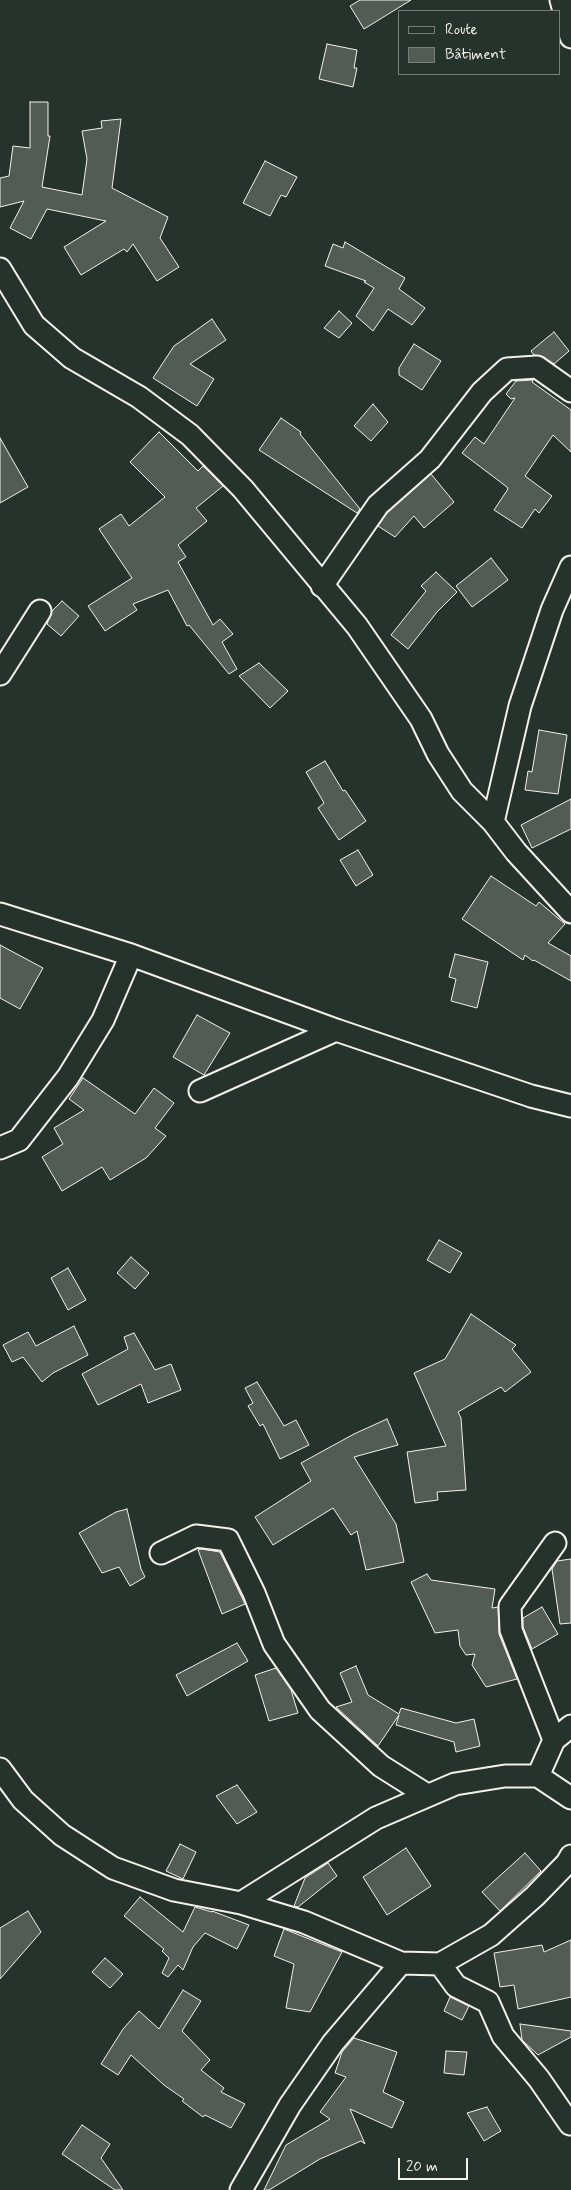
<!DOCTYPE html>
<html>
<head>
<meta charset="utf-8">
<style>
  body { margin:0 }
  #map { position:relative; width:571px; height:2190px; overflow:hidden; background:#26332d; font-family:Mynerve,sans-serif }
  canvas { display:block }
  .legend { position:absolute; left:398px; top:10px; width:162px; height:65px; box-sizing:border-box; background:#26332d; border:1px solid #787f78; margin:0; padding:6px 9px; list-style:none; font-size:15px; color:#f4f1e8 }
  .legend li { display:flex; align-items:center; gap:10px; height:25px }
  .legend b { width:25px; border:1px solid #787f78 }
  .scale { position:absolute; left:398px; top:2158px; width:70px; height:22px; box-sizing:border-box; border:2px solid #f4f1e8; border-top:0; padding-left:6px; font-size:15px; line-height:18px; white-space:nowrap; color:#f4f1e8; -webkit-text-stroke:4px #26332d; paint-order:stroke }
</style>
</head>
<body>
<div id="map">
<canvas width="571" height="2190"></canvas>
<ul class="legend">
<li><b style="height:6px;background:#26332d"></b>Route</li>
<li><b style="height:14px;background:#525c55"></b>Bâtiment</li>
</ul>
<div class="scale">20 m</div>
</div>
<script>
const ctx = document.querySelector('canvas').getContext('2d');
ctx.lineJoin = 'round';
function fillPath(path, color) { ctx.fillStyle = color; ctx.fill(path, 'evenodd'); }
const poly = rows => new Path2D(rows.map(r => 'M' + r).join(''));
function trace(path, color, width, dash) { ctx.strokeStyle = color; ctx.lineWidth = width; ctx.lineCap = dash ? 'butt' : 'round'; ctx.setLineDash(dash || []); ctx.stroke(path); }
const building = poly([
  [360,0,411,0,364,29,350,6,360,0],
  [327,44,357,50,354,68,357,68,353,87,319,79,327,44],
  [30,102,48,102,48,136,50,136,42,187,82,195,87,159,82,131,102,128,101,121,121,119,112,188,168,217,160,238,179,267,157,281,133,244,127,252,124,249,81,275,64,247,106,221,47,209,31,239,10,228,24,201,0,207,0,178,9,176,13,146,30,148,30,102],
  [265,161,297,177,286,197,281,195,270,216,243,203,265,161],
  [345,242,405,278,399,289,425,308,412,325,388,309,373,331,356,316,374,288,364,282,366,281,325,266,333,244,343,248,345,242],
  [339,311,352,323,339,338,324,328,339,311],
  [212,319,226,340,190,364,214,379,197,406,153,378,174,346,212,319],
  [554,332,569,351,554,364,544,357,534,355,531,351,554,332],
  [414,344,441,361,422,390,399,375,399,368,414,344],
  [533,380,532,382,571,410,571,452,553,435,525,476,552,496,539,513,535,509,522,528,494,510,508,489,507,487,462,453,475,437,484,444,515,398,511,399,506,394,516,381,533,380],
  [373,404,388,422,371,441,354,426,373,404],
  [281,418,301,432,300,434,360,509,357,513,259,450,281,418],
  [159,432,198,471,203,466,223,486,196,508,207,521,178,545,186,557,178,562,213,625,220,619,233,634,222,642,237,669,229,674,189,625,187,626,168,590,133,604,137,610,105,631,88,606,132,578,99,529,121,514,129,526,165,497,130,462,159,432],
  [0,438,28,487,0,503,0,438],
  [431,474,454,502,424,528,414,516,395,537,378,526,387,513,431,474],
  [491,558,508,580,472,607,456,586,491,558],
  [436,572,457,592,437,612,408,649,391,635,426,591,421,586,436,572],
  [62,601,79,616,61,636,47,624,52,611,62,601],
  [259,663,288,691,270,708,239,676,259,663],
  [539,730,567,735,558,794,525,790,528,771,532,772,539,730],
  [325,761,343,791,345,790,366,821,339,840,318,808,324,803,306,772,325,761],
  [571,799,571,829,532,848,521,825,571,799],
  [358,850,373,875,356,886,340,860,358,850],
  [491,876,536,906,539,902,565,924,548,943,571,956,571,981,534,960,533,961,525,955,523,960,462,919,491,876],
  [0,945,43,968,20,1009,0,998,0,945],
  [455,954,488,962,477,1008,451,1001,456,979,449,977,455,954],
  [197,1015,230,1033,204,1075,173,1057,197,1015],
  [83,1078,135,1114,154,1088,174,1103,155,1128,166,1136,146,1158,110,1180,102,1167,62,1191,42,1157,63,1144,54,1128,84,1110,69,1099,83,1078],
  [439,1240,462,1253,450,1273,427,1260,439,1240],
  [131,1257,149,1273,135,1289,117,1273,131,1257],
  [68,1268,86,1300,68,1310,51,1278,68,1268],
  [471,1314,516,1345,512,1349,531,1372,505,1392,501,1387,458,1412,461,1418,466,1490,437,1492,438,1500,415,1503,407,1452,446,1446,414,1373,445,1359,471,1314],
  [74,1326,88,1355,53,1373,42,1382,23,1357,12,1362,3,1345,28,1332,36,1346,74,1326],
  [134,1333,155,1370,171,1364,181,1390,148,1403,141,1384,98,1405,82,1374,128,1349,124,1337,134,1333],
  [257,1382,284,1426,296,1420,309,1445,280,1459,263,1424,260,1426,248,1406,253,1403,245,1388,257,1382],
  [387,1419,398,1445,354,1457,396,1524,404,1562,366,1570,357,1531,351,1535,333,1508,273,1545,255,1517,311,1481,301,1463,354,1434,387,1419],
  [127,1509,141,1569,145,1577,130,1586,119,1567,102,1573,79,1533,116,1512,127,1509],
  [201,1549,220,1552,245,1604,222,1614,198,1550,201,1549],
  [571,1559,571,1623,560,1624,552,1569,557,1561,571,1559],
  [427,1574,431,1580,495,1589,492,1608,498,1607,499,1634,517,1679,486,1687,472,1665,475,1654,466,1655,460,1646,458,1630,435,1633,411,1582,427,1574],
  [542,1607,558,1634,532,1649,523,1627,523,1618,542,1607],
  [237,1643,248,1661,187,1696,176,1675,237,1643],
  [356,1666,368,1695,399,1714,401,1708,456,1723,474,1719,480,1746,456,1752,454,1742,396,1725,399,1715,378,1746,336,1707,352,1702,340,1673,356,1666],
  [276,1668,291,1690,298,1713,269,1721,255,1675,276,1668],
  [237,1785,257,1812,237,1824,216,1796,237,1785],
  [180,1844,196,1852,183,1879,166,1871,180,1844],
  [406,1848,431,1886,387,1915,363,1877,406,1848],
  [525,1853,541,1871,500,1911,482,1892,525,1853],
  [328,1863,337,1876,298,1907,294,1906,305,1878,328,1863],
  [140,1897,183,1932,195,1907,212,1912,212,1911,249,1925,237,1949,205,1933,193,1947,183,1970,178,1965,168,1977,162,1973,169,1958,162,1951,164,1949,124,1916,140,1897],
  [28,1911,41,1932,0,1979,0,1928,28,1911],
  [284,1929,342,1952,310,2012,286,2008,294,1964,274,1956,284,1929],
  [571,1940,571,1997,518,2009,514,1985,500,1987,494,1953,542,1945,544,1952,571,1940],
  [105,1958,123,1974,110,1988,92,1972,105,1958],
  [183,1990,201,2001,182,2031,210,2060,201,2070,224,2088,221,2092,245,2104,231,2128,205,2115,203,2117,182,2101,184,2099,164,2085,131,2055,118,2075,101,2064,123,2029,139,2011,159,2029,183,1990],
  [450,1997,469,2006,462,2020,444,2011,450,1997],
  [520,2024,571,2031,571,2037,538,2055,522,2040,520,2024],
  [354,2038,397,2052,383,2092,404,2102,392,2128,350,2109,365,2144,361,2141,320,2159,269,2190,264,2190,286,2145,330,2119,320,2112,346,2077,335,2073,342,2052,354,2038],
  [446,2051,467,2052,464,2075,444,2073,446,2051],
  [487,2107,501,2131,484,2141,467,2113,487,2107],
  [82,2125,110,2144,101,2158,123,2190,115,2190,62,2154,82,2125]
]);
const minor = poly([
  [561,0,571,37],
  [0,269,34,325,72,358,139,397,190,435,243,489,357,626,421,719,438,754,462,791,493,822,516,852,571,912],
  [322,586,378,505,430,459,482,392,507,369,537,367,571,391],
  [0,674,40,611],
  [493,822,520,706,552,610,571,567],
  [0,914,131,955,336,1030,531,1096,571,1106],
  [200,1091,336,1030],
  [0,1148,19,1140,68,1077,103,1020,131,955],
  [161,1553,196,1536,228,1540,254,1593,274,1644,320,1710,381,1766,427,1795],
  [554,1740,511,1630,510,1606,555,1543],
  [0,1769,23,1800,62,1835,113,1868,174,1890,241,1903,304,1922,401,1963,440,1964,491,1935,535,1896,567,1863,571,1856],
  [538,1776,554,1740,571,1726],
  [241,1903,376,1818,455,1784,505,1776,538,1776,571,1798],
  [440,1964,456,1986,488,2002,503,2036,539,2079,570,2124],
  [241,2190,290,2105,333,2043,401,1963]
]);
fillPath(building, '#525c55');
trace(building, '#f4f1e8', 1);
trace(minor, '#f4f1e8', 25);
trace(minor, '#26332d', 21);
</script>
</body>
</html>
